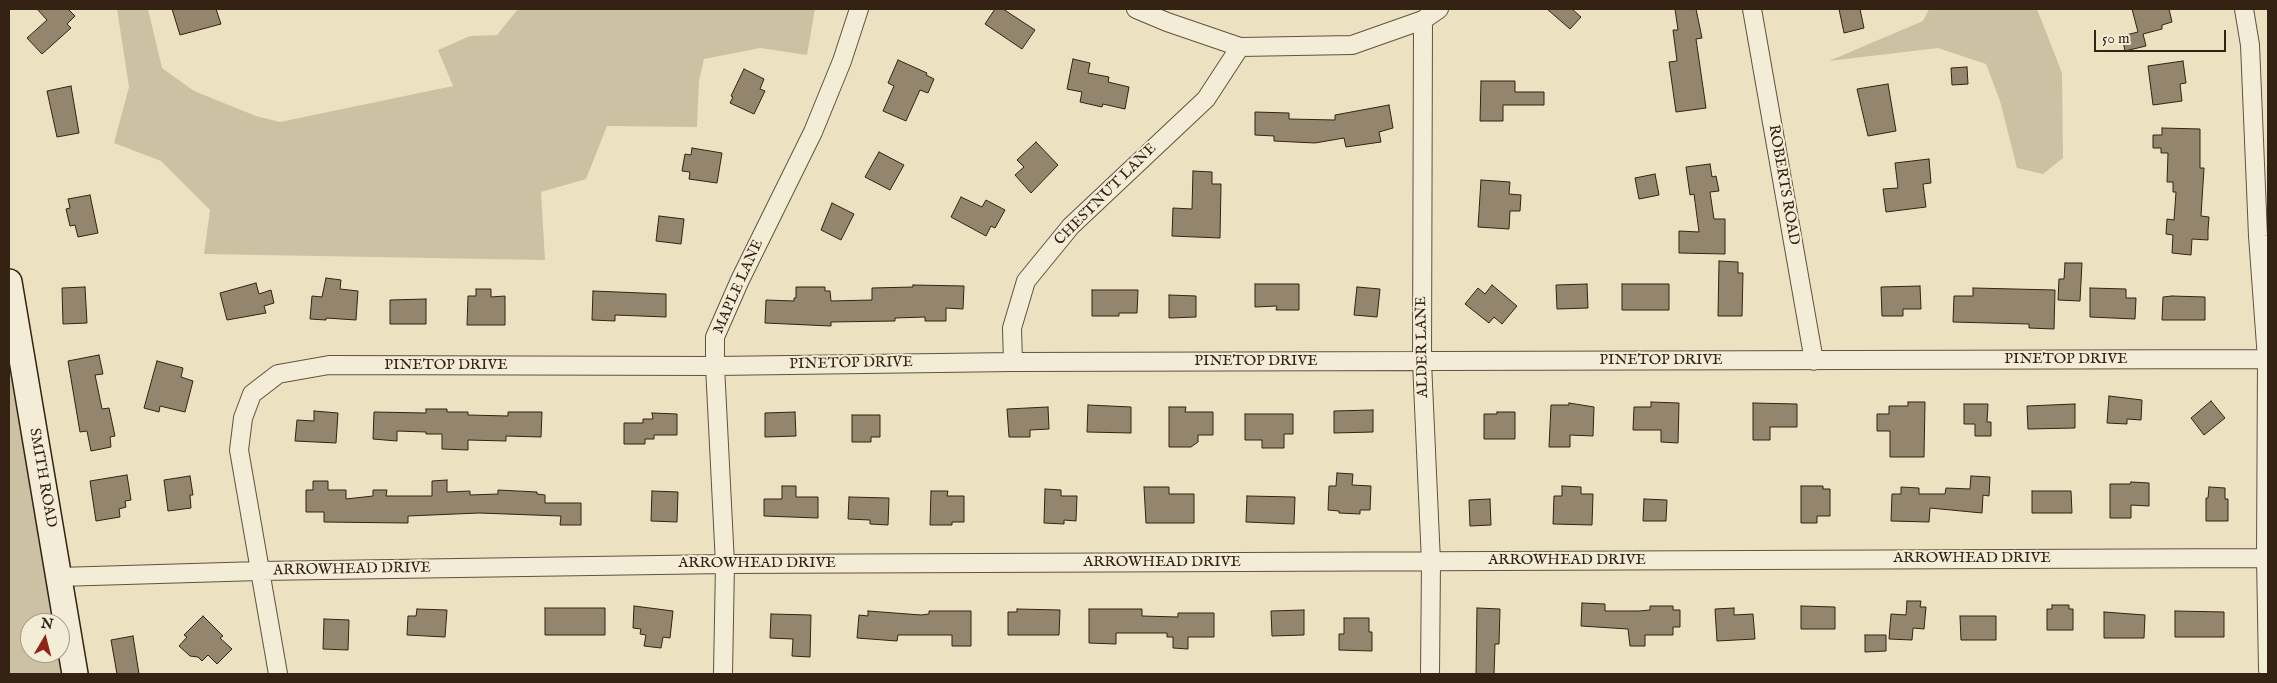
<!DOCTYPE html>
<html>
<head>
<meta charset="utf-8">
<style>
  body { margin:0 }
  #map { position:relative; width:2277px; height:683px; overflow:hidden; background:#ece2c2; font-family:"IM FELL English",serif }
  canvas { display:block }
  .frame { position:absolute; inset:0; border:10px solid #342212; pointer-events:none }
  .north { position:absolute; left:20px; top:613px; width:50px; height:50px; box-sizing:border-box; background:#f3ecd7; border:1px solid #a79b88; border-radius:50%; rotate:8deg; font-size:14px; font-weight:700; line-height:20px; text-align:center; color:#342212 }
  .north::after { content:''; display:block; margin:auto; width:18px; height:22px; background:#8f2418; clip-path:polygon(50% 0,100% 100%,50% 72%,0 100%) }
  .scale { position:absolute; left:2094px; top:30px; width:132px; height:22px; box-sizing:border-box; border:2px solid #342212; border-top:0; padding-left:6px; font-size:15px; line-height:18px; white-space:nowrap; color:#342212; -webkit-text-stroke:4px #f3ecd7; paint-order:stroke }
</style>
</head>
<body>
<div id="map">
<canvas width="2277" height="683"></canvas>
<div class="frame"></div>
<div class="north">N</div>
<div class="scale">50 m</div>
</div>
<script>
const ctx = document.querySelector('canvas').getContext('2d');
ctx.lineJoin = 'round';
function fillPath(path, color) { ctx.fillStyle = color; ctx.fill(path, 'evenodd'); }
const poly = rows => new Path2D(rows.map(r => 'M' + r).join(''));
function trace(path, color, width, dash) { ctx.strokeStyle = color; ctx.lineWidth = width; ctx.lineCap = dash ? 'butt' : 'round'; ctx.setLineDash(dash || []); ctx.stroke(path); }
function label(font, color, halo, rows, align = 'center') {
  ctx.font = font + ' "IM FELL English",serif'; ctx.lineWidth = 4; ctx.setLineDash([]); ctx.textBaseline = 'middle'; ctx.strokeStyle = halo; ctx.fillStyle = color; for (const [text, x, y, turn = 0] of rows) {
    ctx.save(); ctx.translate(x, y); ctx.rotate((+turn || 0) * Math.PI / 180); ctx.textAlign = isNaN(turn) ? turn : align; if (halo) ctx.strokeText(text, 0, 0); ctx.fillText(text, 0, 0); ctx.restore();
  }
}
const green = poly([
  [117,9,148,9,162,68,194,91,256,116,280,122,453,86,438,50,470,36,497,35,518,9,815,9,807,55,760,48,704,59,699,81,697,127,607,126,586,179,541,192,545,260,204,254,210,210,161,161,114,143,129,87],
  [1929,9,2037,9,2062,73,2063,158,2043,174,2017,168,2000,101,1986,64,1938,48,1829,61,1923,21],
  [9,300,70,674,9,674],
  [30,623,60,623,60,653,30,653]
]);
const building = poly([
  [37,9,68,9,75,16,67,24,71,28,42,54,27,38,47,20,37,9],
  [172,9,216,9,221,24,180,35,172,9],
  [995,9,1003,9,1035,30,1022,49,985,24,995,9],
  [1547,9,1572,9,1581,17,1570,29,1547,9],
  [1675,9,1696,9,1702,38,1696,39,1706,108,1676,112,1669,62,1677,61,1673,30,1678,30,1675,9],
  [1839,9,1860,9,1864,28,1844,33,1839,9],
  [2132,9,2169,9,2172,22,2162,25,2162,29,2143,34,2146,46,2125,51,2122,36,2138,32,2132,9],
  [1073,59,1090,63,1088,73,1109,77,1108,82,1129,87,1125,109,1103,104,1102,107,1080,102,1082,92,1067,89,1073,59],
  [898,60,927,73,926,75,934,79,928,93,920,90,906,121,883,111,894,86,888,83,898,60],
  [2183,61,2186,83,2180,84,2182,101,2153,105,2148,66,2183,61],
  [1967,67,1968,84,1952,85,1951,68,1967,67],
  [744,69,764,79,760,89,765,91,754,114,730,103,733,97,731,96,744,69],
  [1481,81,1515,81,1515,92,1544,92,1544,105,1503,105,1503,121,1480,121,1481,81],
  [1888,84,1896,131,1868,136,1857,89,1888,84],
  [71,86,79,133,57,137,47,91,71,86],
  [1389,105,1393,128,1379,132,1381,142,1346,147,1344,138,1315,143,1274,141,1274,136,1255,135,1255,112,1289,113,1289,119,1335,120,1335,115,1389,105],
  [2162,128,2200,129,2200,168,2204,168,2201,216,2209,217,2208,230,2208,240,2192,239,2191,255,2172,253,2173,235,2166,234,2167,219,2174,220,2176,192,2173,192,2173,182,2167,182,2168,153,2161,153,2161,148,2153,148,2153,135,2162,135,2162,128],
  [1036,142,1058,165,1031,193,1015,175,1024,167,1017,160,1036,142],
  [692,148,722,153,717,183,689,179,690,172,682,171,685,154,691,155,692,148],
  [879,152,904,165,890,190,865,177,879,152],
  [1929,159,1931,183,1923,184,1926,207,1886,212,1883,189,1898,188,1895,163,1929,159],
  [1710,164,1712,177,1716,176,1719,191,1710,192,1714,219,1725,219,1725,254,1679,253,1679,231,1699,232,1694,194,1690,195,1686,167,1710,164],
  [1193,171,1212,172,1212,184,1221,184,1220,238,1172,236,1173,208,1192,209,1193,171],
  [1655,174,1659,195,1639,199,1635,178,1655,174],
  [1481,180,1510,182,1509,194,1521,195,1520,211,1510,211,1509,229,1478,227,1481,180],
  [90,195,98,233,78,237,75,225,70,226,66,209,70,208,68,199,90,195],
  [961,197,982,207,986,200,1005,210,995,228,991,226,986,236,951,217,961,197],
  [832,203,854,214,841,240,821,230,832,203],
  [659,216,684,219,681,244,656,241,659,216],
  [1719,261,1738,262,1738,273,1743,273,1742,316,1718,316,1719,261],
  [2065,263,2082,263,2080,301,2058,300,2059,279,2064,279,2065,263],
  [326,278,341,280,340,289,358,291,356,320,326,318,326,320,310,319,312,296,322,297,326,278],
  [256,283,259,294,271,290,274,303,264,306,266,313,227,320,220,293,256,283],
  [1255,284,1299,284,1299,310,1276,310,1277,306,1255,307,1255,284],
  [1587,284,1588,308,1557,309,1556,285,1587,284],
  [1622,284,1669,284,1669,310,1622,310,1622,284],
  [913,285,964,286,963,309,946,308,946,321,925,321,925,317,895,318,895,321,831,322,831,326,765,323,766,300,794,301,794,298,796,298,796,287,825,287,825,291,830,291,831,301,872,300,872,288,913,287,913,285],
  [1492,285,1517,306,1502,324,1494,317,1489,323,1465,304,1478,288,1485,294,1492,285],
  [1920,286,1921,309,1903,309,1903,316,1882,316,1881,287,1920,286],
  [85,287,87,323,63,324,62,288,85,287],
  [1357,287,1380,289,1377,317,1354,315,1357,287],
  [1973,288,2055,290,2054,329,2029,328,2029,324,1953,322,1954,296,1973,296,1973,288],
  [2090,288,2126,289,2126,298,2136,298,2135,319,2090,317,2090,288],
  [476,289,491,289,491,297,505,296,505,325,467,325,468,296,476,296,476,289],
  [1092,290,1138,290,1137,313,1119,313,1119,316,1092,316,1092,290],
  [593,291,666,294,666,317,615,315,615,321,592,320,593,291],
  [1169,295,1196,296,1196,317,1169,318,1169,295],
  [2172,296,2205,297,2205,320,2162,320,2163,297,2172,296],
  [426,299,426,324,390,324,390,300,426,299],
  [99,355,103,374,95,375,102,409,109,408,115,436,110,437,111,447,91,451,87,431,80,432,68,361,99,355],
  [157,361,183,368,181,377,193,381,185,412,160,406,159,412,144,408,157,361],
  [2109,396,2142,400,2141,420,2127,419,2127,424,2107,423,2109,396],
  [2211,401,2225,418,2204,435,2191,418,2211,401],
  [1651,402,1679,403,1678,443,1661,442,1661,430,1633,430,1634,407,1651,407,1651,402],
  [1908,402,1925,402,1924,457,1890,457,1890,431,1877,431,1877,414,1889,414,1889,406,1908,406,1908,402],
  [1569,403,1594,407,1593,436,1570,435,1570,447,1549,447,1551,405,1569,405,1569,403],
  [1753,403,1797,404,1797,427,1770,427,1770,440,1753,440,1753,403],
  [1964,404,1988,404,1987,422,1991,422,1991,436,1975,436,1975,424,1964,424,1964,404],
  [2075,404,2075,428,2028,429,2027,406,2075,404],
  [1088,405,1131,407,1131,433,1087,432,1088,405],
  [1048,407,1049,429,1030,430,1030,437,1009,437,1007,409,1048,407],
  [1169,407,1186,407,1185,412,1213,412,1213,435,1198,435,1198,442,1191,447,1169,447,1169,407],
  [426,409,447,409,447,412,468,412,468,415,508,416,508,412,542,412,541,437,506,436,506,441,468,440,468,450,442,449,442,434,426,434,426,432,397,431,397,441,373,439,374,412,426,413,426,409],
  [1373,410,1373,432,1334,433,1334,411,1373,410],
  [314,411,338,413,336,443,295,441,297,420,314,421,314,411],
  [795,412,796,436,765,437,765,413,795,412],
  [1497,412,1515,412,1515,439,1484,439,1484,414,1497,414,1497,412],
  [652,413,677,414,677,435,654,435,654,439,645,439,645,444,624,444,624,423,643,423,643,419,653,419,652,413],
  [1245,414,1293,414,1293,434,1284,434,1284,448,1262,448,1262,440,1245,440,1245,414],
  [852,415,880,415,880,437,871,437,871,442,852,442,852,415],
  [1337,473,1353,474,1352,485,1371,486,1370,510,1360,510,1360,514,1339,513,1339,511,1328,510,1329,486,1336,486,1337,473],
  [127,475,131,500,125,501,126,507,119,509,120,517,96,521,90,481,127,475],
  [190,476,193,495,190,495,191,508,168,511,164,480,190,476],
  [1971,476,1990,477,1989,496,1983,495,1982,513,1930,508,1929,522,1891,521,1892,494,1901,494,1901,487,1919,488,1919,494,1945,494,1946,488,1970,489,1971,476],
  [447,480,447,492,470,491,470,495,498,494,498,490,537,492,537,494,545,495,545,503,581,503,581,525,560,525,561,516,479,513,408,516,408,523,324,522,324,512,306,512,306,490,313,490,313,481,328,481,328,490,346,490,346,499,373,496,373,490,387,490,386,496,432,496,432,481,447,480],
  [2131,482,2149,483,2149,506,2131,505,2131,518,2110,518,2110,484,2130,484,2131,482],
  [782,486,796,486,796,497,818,497,818,518,764,516,764,499,782,499,782,486],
  [1562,486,1581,487,1581,494,1593,494,1592,525,1553,524,1554,496,1562,496,1562,486],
  [1801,486,1823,486,1823,489,1830,489,1830,516,1817,516,1817,523,1801,523,1801,486],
  [1144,487,1169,487,1169,494,1194,494,1194,523,1146,523,1144,487],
  [2209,487,2225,488,2225,499,2228,499,2228,521,2206,521,2206,498,2208,498,2209,487],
  [1045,489,1061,490,1061,496,1077,496,1076,521,1064,520,1064,524,1044,523,1045,489],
  [652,491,678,492,677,522,651,521,652,491],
  [931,491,948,491,947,496,964,496,964,522,952,522,952,525,930,525,931,491],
  [2032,491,2071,491,2072,513,2032,513,2032,491],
  [1247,496,1295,497,1294,524,1246,522,1247,496],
  [849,497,889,498,888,525,870,524,870,520,848,519,849,497],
  [1490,499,1491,525,1470,526,1469,500,1490,499],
  [1644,499,1667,500,1666,521,1643,521,1644,499],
  [1907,601,1921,601,1920,607,1926,607,1924,629,1913,628,1912,640,1889,639,1891,614,1906,615,1907,601],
  [1582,603,1605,604,1605,611,1639,611,1650,610,1650,606,1673,606,1673,610,1680,610,1680,627,1673,627,1673,635,1645,635,1645,646,1630,646,1628,629,1581,626,1582,603],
  [2052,605,2069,605,2069,609,2073,609,2073,630,2047,630,2047,609,2052,609,2052,605],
  [634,606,673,611,670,638,663,637,661,648,644,646,646,635,640,634,641,629,633,628,634,606],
  [1801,606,1835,607,1835,629,1801,629,1801,606],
  [545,608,605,608,605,635,545,635,545,608],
  [1477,608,1500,609,1499,644,1495,644,1494,674,1476,674,1477,608],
  [1734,608,1734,615,1753,614,1755,639,1717,641,1715,609,1734,608],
  [417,609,447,610,445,637,407,635,408,616,416,616,417,609],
  [1017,609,1060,610,1059,635,1008,635,1008,612,1017,612,1017,609],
  [1089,609,1142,609,1142,616,1178,617,1178,613,1214,613,1214,637,1188,637,1188,649,1173,648,1173,637,1167,637,1167,633,1116,633,1116,644,1089,643,1089,609],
  [1304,610,1304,635,1272,636,1271,611,1304,610],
  [868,611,921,615,929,614,929,611,971,611,971,646,952,646,952,635,898,635,897,641,857,638,859,615,868,616,868,611],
  [2175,611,2224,612,2224,637,2175,637,2175,611],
  [2104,612,2145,615,2144,638,2104,638,2104,612],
  [771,614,811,615,810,657,792,656,793,639,770,638,771,614],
  [203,616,223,636,220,638,232,649,217,664,208,655,202,661,198,657,190,656,179,646,187,637,184,635,203,616],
  [1960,616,1996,616,1996,640,1961,640,1960,616],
  [1344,618,1369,618,1369,632,1372,632,1372,651,1339,650,1339,634,1344,634,1344,618],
  [324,619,349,620,348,650,323,649,324,619],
  [1865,635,1886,635,1886,651,1865,652,1865,635],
  [133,636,139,674,117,674,111,640,133,636]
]);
const street = poly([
  [1136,9,1167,22,1240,47,1352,45,1423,20,1439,9],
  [1752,9,1814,361],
  [2244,9,2250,45,2258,236,2267,359,2266,558,2268,670],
  [1423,20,1422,362,1431,562,1430,674],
  [1013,362,1012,328,1026,281,1071,226,1206,99,1240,47],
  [59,577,259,571,725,564,2266,558],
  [278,674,239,450,243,418,252,394,278,374,329,365,715,366,1013,362,2268,359],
  [723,674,725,564,715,366,715,337,740,280,813,132,842,61,859,9]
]);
const secondary = poly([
  [9,282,75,674]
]);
const streetNames = [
  ["ROBERTS ROAD",1783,185,80],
  ["CHESTNUT LANE",1106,195,-45],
  ["MAPLE LANE",739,287,-66],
  ["ALDER LANE",1423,347,-91],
  ["PINETOP DRIVE",2066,360],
  ["PINETOP DRIVE",1661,361],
  ["PINETOP DRIVE",1256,362],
  ["PINETOP DRIVE",851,364,-1],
  ["PINETOP DRIVE",446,366],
  ["SMITH ROAD",42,478,80],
  ["ARROWHEAD DRIVE",1972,559],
  ["ARROWHEAD DRIVE",1567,561],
  ["ARROWHEAD DRIVE",1162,563],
  ["ARROWHEAD DRIVE",757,564],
  ["ARROWHEAD DRIVE",352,570,-1]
];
fillPath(green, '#cdc1a4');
fillPath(building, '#94866e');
trace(building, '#342212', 1);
trace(street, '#62523e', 20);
trace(secondary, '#342212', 28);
trace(street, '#f3ecd7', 18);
trace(secondary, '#f3ecd7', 25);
label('15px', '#342212', '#f3ecd7', streetNames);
</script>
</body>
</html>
